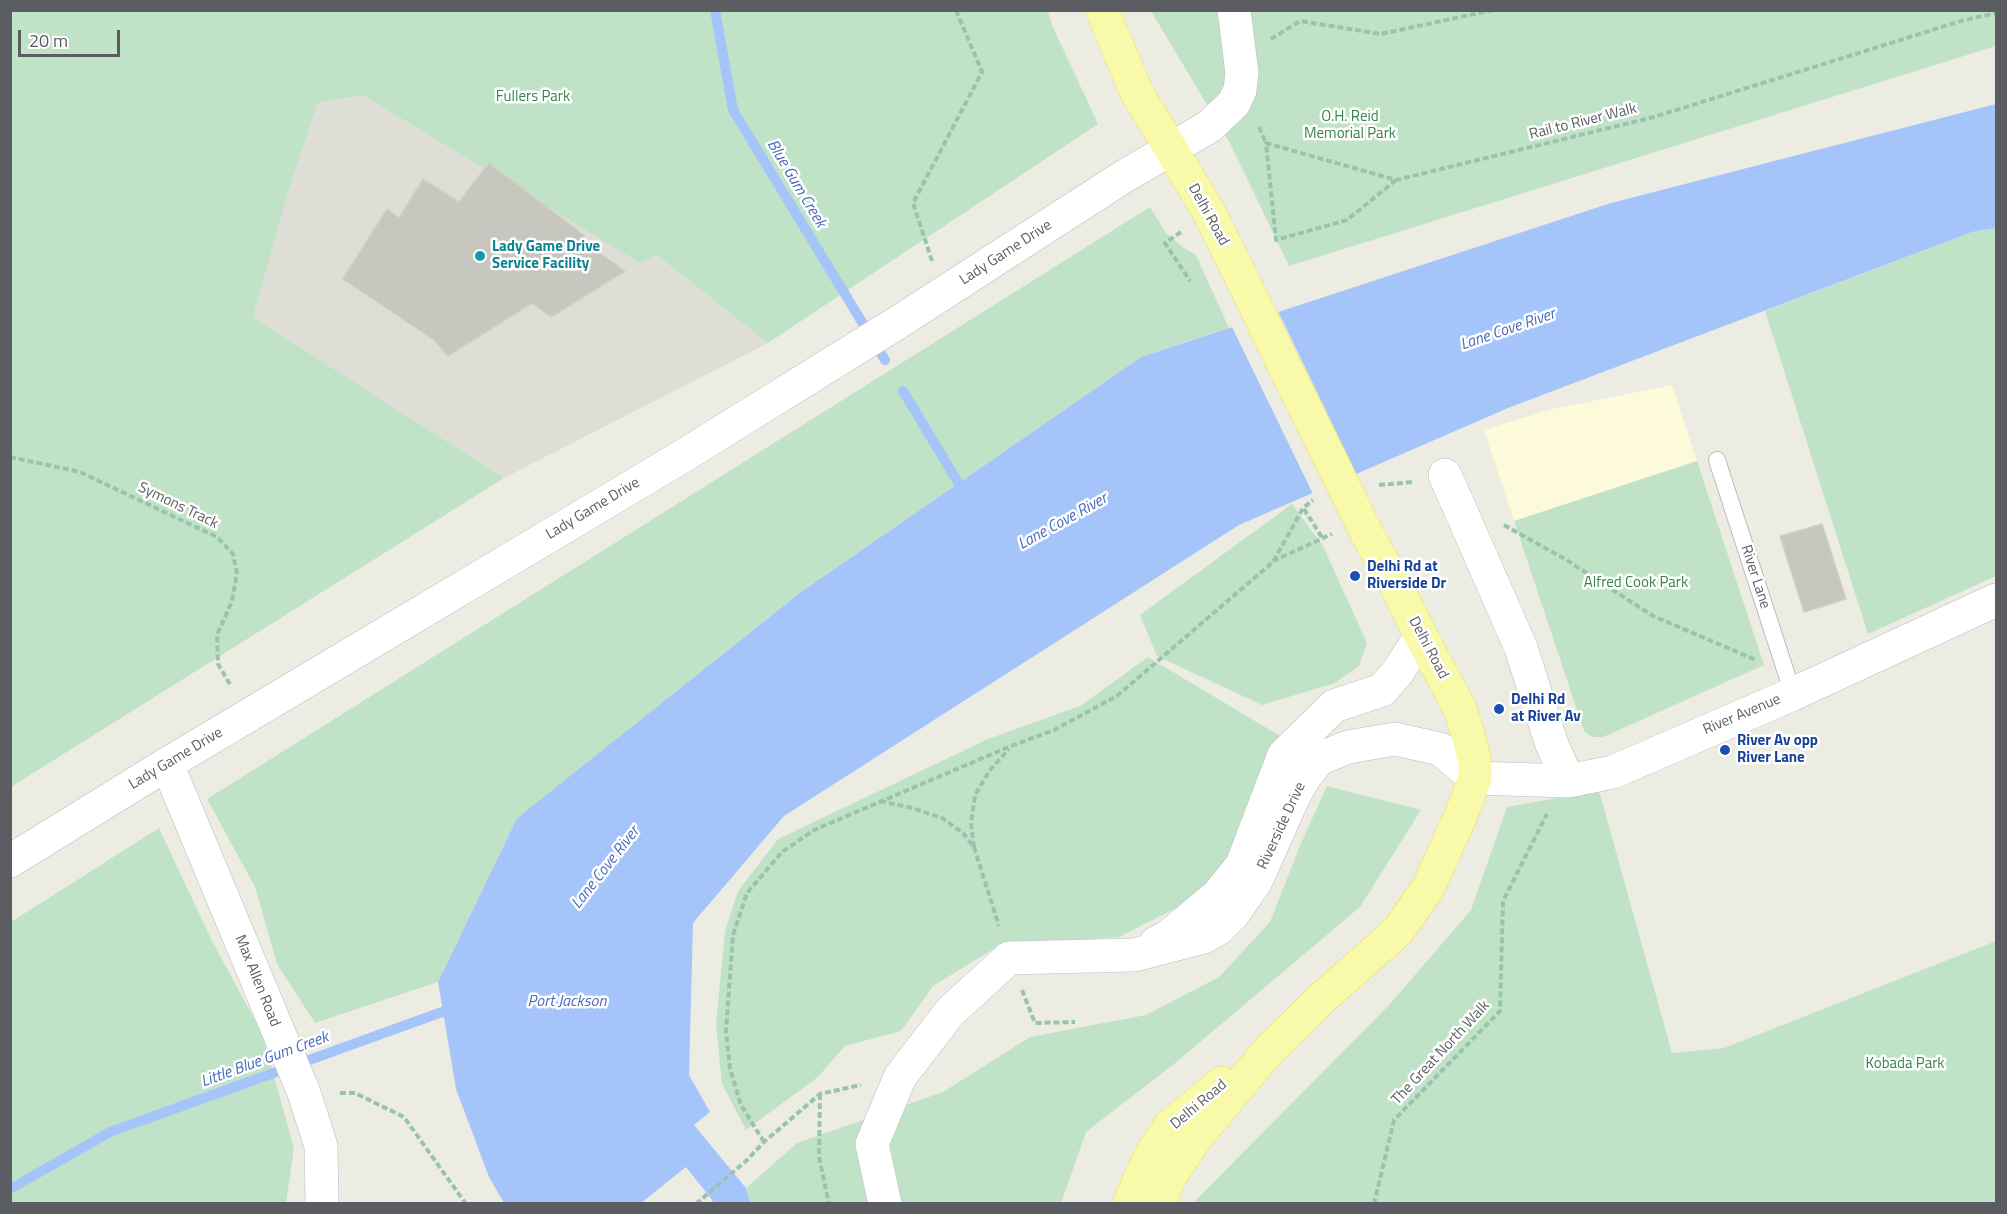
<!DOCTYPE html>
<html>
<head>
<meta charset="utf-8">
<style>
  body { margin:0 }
  #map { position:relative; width:2007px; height:1214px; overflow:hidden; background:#edece3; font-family:"Titillium Web",sans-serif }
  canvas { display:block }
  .frame { position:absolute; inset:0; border:12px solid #5b5d63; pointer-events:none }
  .scale { position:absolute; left:18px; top:30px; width:102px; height:27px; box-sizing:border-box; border:3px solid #5b5d63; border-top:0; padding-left:8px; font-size:18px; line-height:21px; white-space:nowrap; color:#5b5d63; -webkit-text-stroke:4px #fff; paint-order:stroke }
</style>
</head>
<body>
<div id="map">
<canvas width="2007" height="1214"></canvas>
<div class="frame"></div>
<div class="scale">20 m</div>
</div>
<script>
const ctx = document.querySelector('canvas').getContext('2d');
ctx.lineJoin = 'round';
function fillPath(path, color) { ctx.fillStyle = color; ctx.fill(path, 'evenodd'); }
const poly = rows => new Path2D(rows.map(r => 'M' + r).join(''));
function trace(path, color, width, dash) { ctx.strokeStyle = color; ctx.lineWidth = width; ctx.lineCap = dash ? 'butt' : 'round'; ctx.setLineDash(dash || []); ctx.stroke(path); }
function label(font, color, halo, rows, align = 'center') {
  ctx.font = font + ' "Titillium Web",sans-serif'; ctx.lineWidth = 5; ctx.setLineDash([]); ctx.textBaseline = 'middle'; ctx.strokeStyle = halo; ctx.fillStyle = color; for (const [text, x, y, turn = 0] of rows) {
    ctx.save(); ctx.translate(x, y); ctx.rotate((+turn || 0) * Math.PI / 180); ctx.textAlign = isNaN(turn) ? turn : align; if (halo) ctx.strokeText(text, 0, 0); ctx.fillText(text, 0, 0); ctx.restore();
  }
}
const commercial = poly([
  [1672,385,1697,461,1514,521,1484,430,1548,410]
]);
const industrial = poly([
  [397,89,545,169,768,343,504,478,253,317,287,196,318,103]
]);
const green = poly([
  [1996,10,1996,46,1289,266,1230,143,1151,11],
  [11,11,1048,11,1052,25,1098,124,768,343,656,255,640,263,363,95,318,103,287,196,253,317,504,478,11,787],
  [1150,207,1166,233,1184,248,1196,255,1229,328,1141,357,801,592,517,818,438,982,315,1023,277,964,255,887,207,799],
  [1996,228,1996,576,1868,634,1765,311,1972,232],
  [1697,461,1764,665,1603,737,1592,737,1584,731,1514,521],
  [1292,504,1323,546,1367,643,1359,666,1335,683,1262,705,1157,656,1140,615],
  [1148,657,1280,736,1226,864,1207,886,1180,906,1119,937,998,946,933,986,901,1031,845,1046,818,1077,746,1130,722,1084,716,1024,725,931,738,891,778,839,988,739,1080,706],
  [1327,786,1421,810,1360,907,1174,1064,1086,1132,1061,1203,750,1203,746,1188,797,1143,943,1092,1030,1037,1146,1015,1219,977,1270,922,1301,843],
  [1598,787,1672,1053,1724,1048,1996,941,1996,1203,1195,1204,1195,1201,1390,1004,1471,910,1507,807,1563,797],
  [159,828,211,939,262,1033,294,1148,286,1203,11,1204,11,922]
]);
const water = poly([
  [1996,104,1996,228,1972,232,1508,408,1239,525,784,816,693,923,689,1075,710,1112,694,1125,746,1188,750,1203,710,1203,713,1201,686,1167,641,1203,504,1203,489,1177,456,1089,438,982,517,818,801,592,1141,357,1611,203]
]);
const pier = poly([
  [1277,309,1358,477,1314,496,1231,325]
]);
const stream = poly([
  [715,10,733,110,885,360],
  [903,391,965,494],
  [10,1189,110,1132,442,1012,454,1010]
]);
const building = poly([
  [489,163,585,236,582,241,625,271,551,317,532,303,448,356,434,340,343,279,387,209,399,218,423,179,459,202,489,163],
  [1822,524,1846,599,1804,612,1780,536,1822,524]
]);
const path = poly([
  [1271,39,1300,21,1381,34,1493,10],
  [1259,127,1266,143],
  [1396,180,1347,220,1276,240,1266,143,1396,180,1654,117,1961,21,1996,13],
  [1181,232,1165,243,1190,281],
  [932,261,913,203,982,72,956,10],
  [10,457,80,472,217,537,233,554,237,573,232,601,217,635,218,664,231,686],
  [1379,485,1413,482],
  [1304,509,1323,539],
  [1504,525,1565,559,1653,616,1756,660],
  [1273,561,1332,534],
  [880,801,912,808,942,818,963,833,974,847,999,926],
  [974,847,971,824,975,795,990,770,1009,749],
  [1022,990,1035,1023,1075,1022],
  [340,1093,355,1093,404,1117,466,1204],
  [820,1094,819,1157,829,1204],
  [764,1142,741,1105,730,1069,726,1031,733,935,747,893,782,852,814,830,1011,746,1054,730,1117,696,1273,562,1303,508,1313,500],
  [696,1204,746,1161,764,1142,820,1094,861,1085],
  [1374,1204,1394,1120,1500,1011,1503,901,1547,814]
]);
const lane = poly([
  [1717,460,1793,694]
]);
const street = poly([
  [1171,149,1210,126,1234,103,1240,90,1242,73,1234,10],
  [1445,475,1521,648,1551,742,1568,781],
  [167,764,304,1093,321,1146,322,1204],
  [1156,943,1169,936,1217,896,1242,865,1284,755,1334,706,1382,690,1397,673,1421,636],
  [885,1204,872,1144,900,1077,950,1012,1009,958,1134,955,1204,937,1218,929,1233,914,1256,881,1293,798,1304,778,1319,759,1348,747,1395,739,1440,749,1475,778,1568,781,1613,772,1793,694,1996,600]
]);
const secondary = poly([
  [10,861,167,764,678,459,897,323,1123,177,1171,149]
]);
const primary = poly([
  [1102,10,1137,93,1209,212],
  [1129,1204,1150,1156,1171,1125,1222,1083],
  [1160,1204,1169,1178,1195,1139,1268,1051,1320,1000,1398,931,1429,886,1461,815,1475,778,1475,762,1471,745,1460,709,1421,636,1399,591,1367,534]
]);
const primaryBridge = poly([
  [1209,212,1367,534]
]);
const markers = [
  [480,256,6,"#0f9aa8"],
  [1355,576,6,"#1a4fb4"],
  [1499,709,6,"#1a4fb4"],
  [1725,750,6,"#1a4fb4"]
];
const parkNames = [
  ["Fullers Park",533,97],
  ["O.H. Reid",1350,117],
  ["Memorial Park",1350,134],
  ["Alfred Cook Park",1636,583],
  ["Kobada Park",1905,1064]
];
const streetNames = [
  ["Rail to River Walk",1583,122,-14],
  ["Delhi Road",1208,215,61],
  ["Lady Game Drive",1006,253,-33],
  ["Symons Track",178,506,26],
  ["Lady Game Drive",593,509,-31],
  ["River Lane",1755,577,72],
  ["Delhi Road",1428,648,62],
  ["River Avenue",1742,715,-23],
  ["Lady Game Drive",176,759,-31],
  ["Riverside Drive",1282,826,-65],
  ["Max Allen Road",257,981,68],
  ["The Great North Walk",1441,1053,-47],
  ["Delhi Road",1199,1105,-40]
];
const cultureNames = [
  ["Lady Game Drive",492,247],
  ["Service Facility",492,264]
];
const transitNames = [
  ["Delhi Rd at",1367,567],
  ["Riverside Dr",1367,584],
  ["Delhi Rd",1511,700],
  ["at River Av",1511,717],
  ["River Av opp",1737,741],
  ["River Lane",1737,758]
];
const waterNames = [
  ["Blue Gum Creek",796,184,59],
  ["Lane Cove River",1508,330,-19],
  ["Lane Cove River",1063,522,-29],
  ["Lane Cove River",606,868,-52],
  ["Port Jackson",567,1002],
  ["Little Blue Gum Creek",265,1060,-20]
];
fillPath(commercial, '#fcfad9');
fillPath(industrial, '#deded7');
fillPath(green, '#c0e3c7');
fillPath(water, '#a5c5fa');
fillPath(pier, '#edece3');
trace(stream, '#a5c5fa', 10);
fillPath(building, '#c8c7bf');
trace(building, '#d1cfc1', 1.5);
trace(lane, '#babbc1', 18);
trace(street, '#babbc1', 34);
trace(secondary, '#b8bac0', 34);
trace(primary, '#e9dc5f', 34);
trace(path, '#9ac3ae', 4, [6, 3]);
trace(lane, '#fff', 16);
trace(street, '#fff', 33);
trace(secondary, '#fff', 33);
trace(primary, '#f8faaa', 33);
trace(primaryBridge, '#e9dc5f', 34, []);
trace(primaryBridge, '#f8faaa', 33);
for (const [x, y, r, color] of markers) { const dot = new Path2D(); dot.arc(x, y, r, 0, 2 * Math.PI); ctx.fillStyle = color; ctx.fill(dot); trace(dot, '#fff', 2); }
label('15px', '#39834b', '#fff', parkNames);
label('15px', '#5b5d63', '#fff', streetNames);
label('bold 15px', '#0d838f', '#fff', cultureNames, 'left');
label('bold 15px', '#164399', '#fff', transitNames, 'left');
label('italic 16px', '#496cbc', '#fff', waterNames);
</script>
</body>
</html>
